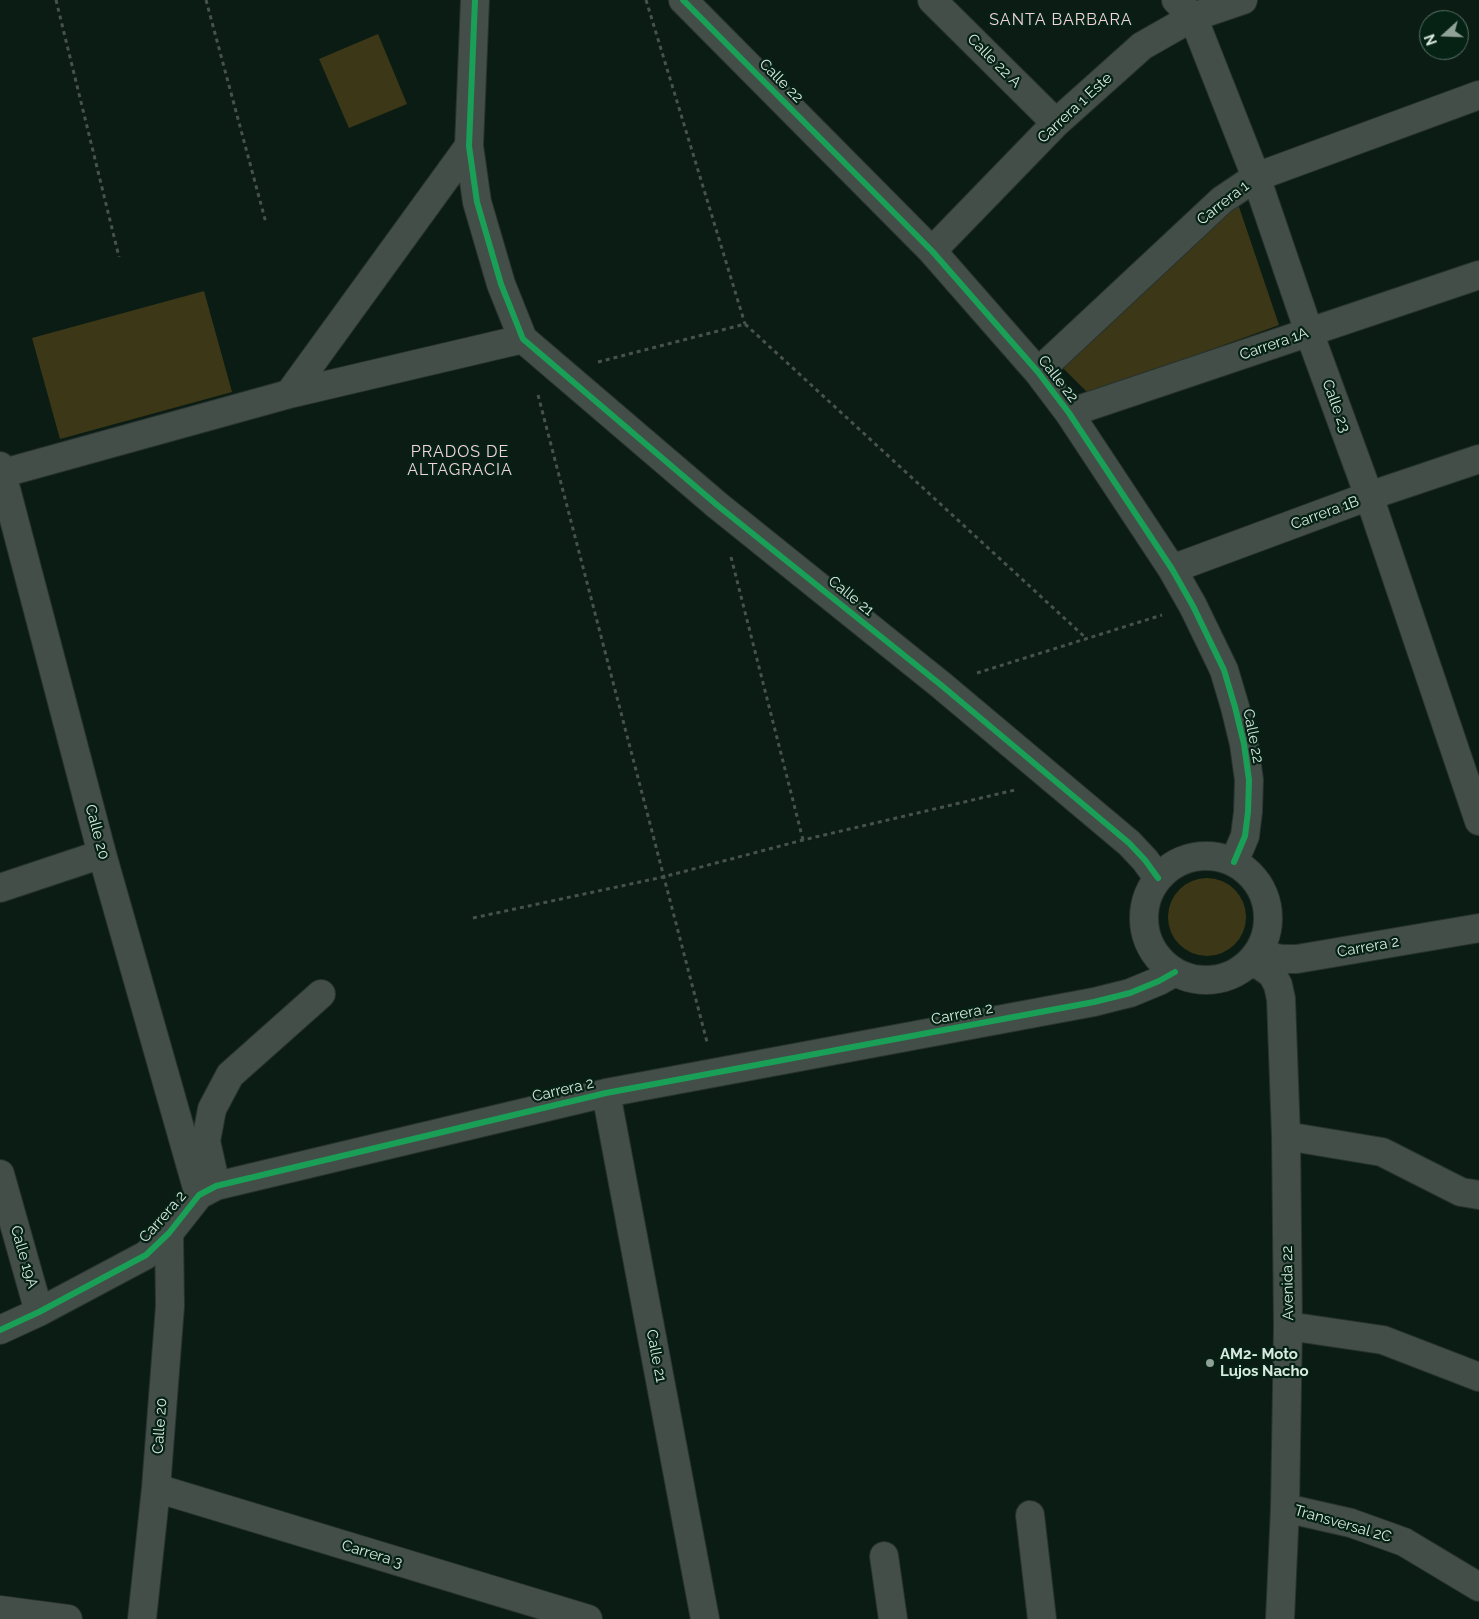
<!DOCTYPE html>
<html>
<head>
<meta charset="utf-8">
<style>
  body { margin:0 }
  #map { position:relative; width:1479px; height:1619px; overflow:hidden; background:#0b1c14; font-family:Raleway,sans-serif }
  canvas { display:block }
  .north { position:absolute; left:1419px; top:10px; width:50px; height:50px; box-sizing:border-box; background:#052215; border:1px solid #597266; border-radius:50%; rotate:250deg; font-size:14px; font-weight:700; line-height:20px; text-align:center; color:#d8e9df }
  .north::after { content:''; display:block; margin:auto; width:18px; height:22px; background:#90a198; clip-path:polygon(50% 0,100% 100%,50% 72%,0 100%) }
</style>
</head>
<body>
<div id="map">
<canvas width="1479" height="1619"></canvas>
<div class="north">N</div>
</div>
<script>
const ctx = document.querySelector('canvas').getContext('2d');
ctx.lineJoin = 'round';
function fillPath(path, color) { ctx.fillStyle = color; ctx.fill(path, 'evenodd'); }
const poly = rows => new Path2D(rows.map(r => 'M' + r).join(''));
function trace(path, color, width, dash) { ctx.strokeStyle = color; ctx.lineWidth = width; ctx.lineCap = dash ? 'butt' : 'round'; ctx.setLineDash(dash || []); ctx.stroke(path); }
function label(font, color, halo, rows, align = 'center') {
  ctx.font = font + ' Raleway,sans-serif'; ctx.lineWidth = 4.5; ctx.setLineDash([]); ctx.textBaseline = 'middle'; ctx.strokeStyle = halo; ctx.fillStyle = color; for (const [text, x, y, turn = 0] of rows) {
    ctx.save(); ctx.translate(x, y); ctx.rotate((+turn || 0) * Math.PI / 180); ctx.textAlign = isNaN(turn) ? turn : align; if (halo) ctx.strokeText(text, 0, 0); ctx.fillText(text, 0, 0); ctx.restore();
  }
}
const green = poly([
  [378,34,407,104,349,128,319,59],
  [1237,201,1279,325,1089,394,1061,366],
  [204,291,232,392,60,439,32,338],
  '1168 917a39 39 0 1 1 78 0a39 39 0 1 1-78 0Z'
]);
const path = poly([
  [56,0,119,257],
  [206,0,266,223],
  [646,0,745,324],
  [598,362,745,324,1087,639],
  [538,395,707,1042],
  [731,557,803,840],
  [977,673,1162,615],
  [473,918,663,877,803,840,1015,790]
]);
const minor = poly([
  [475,0,469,146,477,202,501,284,523,339,717,505,941,685,1129,843,1145,860,1158,878],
  [683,0,932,251,1038,372,1069,413,1172,569,1193,606,1224,670,1235,707,1244,744,1249,780,1248,812,1245,836,1234,862],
  [932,0,1056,123],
  [1176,0,1193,17,1256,177,1309,332,1369,496,1479,821],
  [932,251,1056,123,1142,46,1193,17,1243,0],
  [1038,372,1222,200,1256,177,1479,95],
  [289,394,469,146],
  [1069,413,1479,275],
  [0,466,102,854,199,1195],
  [0,474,289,394,523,339],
  [1172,569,1369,496,1479,459],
  '1144 918a62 62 0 1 1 124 0a62 62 0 1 1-124 0Z',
  [0,888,102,854],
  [1258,954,1281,959,1297,959,1479,928],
  [1249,963,1261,966,1272,974,1278,985,1281,999,1286,1136,1288,1326,1285,1508,1280,1619],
  [606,1093,705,1619],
  [1286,1136,1382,1152,1461,1192,1479,1195],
  [0,1174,39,1312],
  [216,1186,206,1141,212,1109,230,1075,321,994],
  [1288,1326,1383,1340,1479,1377],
  [0,1330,39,1312,146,1255,169,1233,199,1195,216,1186,606,1093,1094,1002,1130,993,1159,981,1175,972],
  [156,1488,588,1619],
  [1285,1508,1351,1523,1404,1542,1479,1587],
  [1030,1515,1042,1619],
  [884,1556,893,1619],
  [0,1610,68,1619],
  [142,1619,156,1488,170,1306,169,1233]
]);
const cycleway = poly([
  [475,0,469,146,477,202,501,284,523,339,717,505,941,685,1129,843,1145,860,1158,878],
  [683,0,932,251,1038,372,1069,413,1172,569,1193,606,1224,670,1235,707,1244,744,1249,780,1248,812,1245,836,1234,862],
  [0,1330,39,1312,146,1255,169,1233,199,1195,216,1186,606,1093,1094,1002,1130,993,1159,981,1175,972]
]);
const markers = [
  [1210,1363,5,"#90a198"]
];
const streetNames = [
  ["Calle 22 A",994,61,45],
  ["Calle 22",781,81,45],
  ["Carrera 1 Este",1075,108,-43],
  ["Carrera 1",1223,203,-38],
  ["Carrera 1A",1274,344,-19],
  ["Calle 22",1058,379,52],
  ["Calle 23",1336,406,70],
  ["Carrera 1B",1325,513,-20],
  ["Calle 21",851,596,39],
  ["Calle 22",1253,736,79],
  ["Calle 20",97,832,75],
  ["Carrera 2",1368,947,-10],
  ["Carrera 2",962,1014,-11],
  ["Carrera 2",563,1090,-13],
  ["Carrera 2",163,1217,-49],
  ["Calle 19A",24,1257,74],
  ["Avenida 22",1288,1283,-91],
  ["Calle 21",656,1356,79],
  ["Calle 20",160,1426,-86],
  ["Transversal 2C",1343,1524,16],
  ["Carrera 3",372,1554,17]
];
const poiNames = [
  ["AM2- Moto",1220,1354],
  ["Lujos Nacho",1220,1371]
];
const neighbourhoodNames = [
  ["SANTA BARBARA",1061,20],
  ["PRADOS DE",460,452],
  ["ALTAGRACIA",460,470]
];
fillPath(green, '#3c3817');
trace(minor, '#28332e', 30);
trace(path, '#48524c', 3, [4, 4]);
trace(minor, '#434e48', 28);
trace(cycleway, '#1a9f57', 6);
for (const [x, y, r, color] of markers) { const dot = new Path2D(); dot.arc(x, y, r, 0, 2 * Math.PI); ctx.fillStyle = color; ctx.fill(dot); trace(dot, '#052215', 2); }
label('15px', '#d8e9df', '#052215', streetNames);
label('bold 15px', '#d8e9df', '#052215', poiNames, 'left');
ctx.letterSpacing = '1px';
label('16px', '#f6d4de', '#052215', neighbourhoodNames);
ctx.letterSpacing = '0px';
</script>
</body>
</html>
